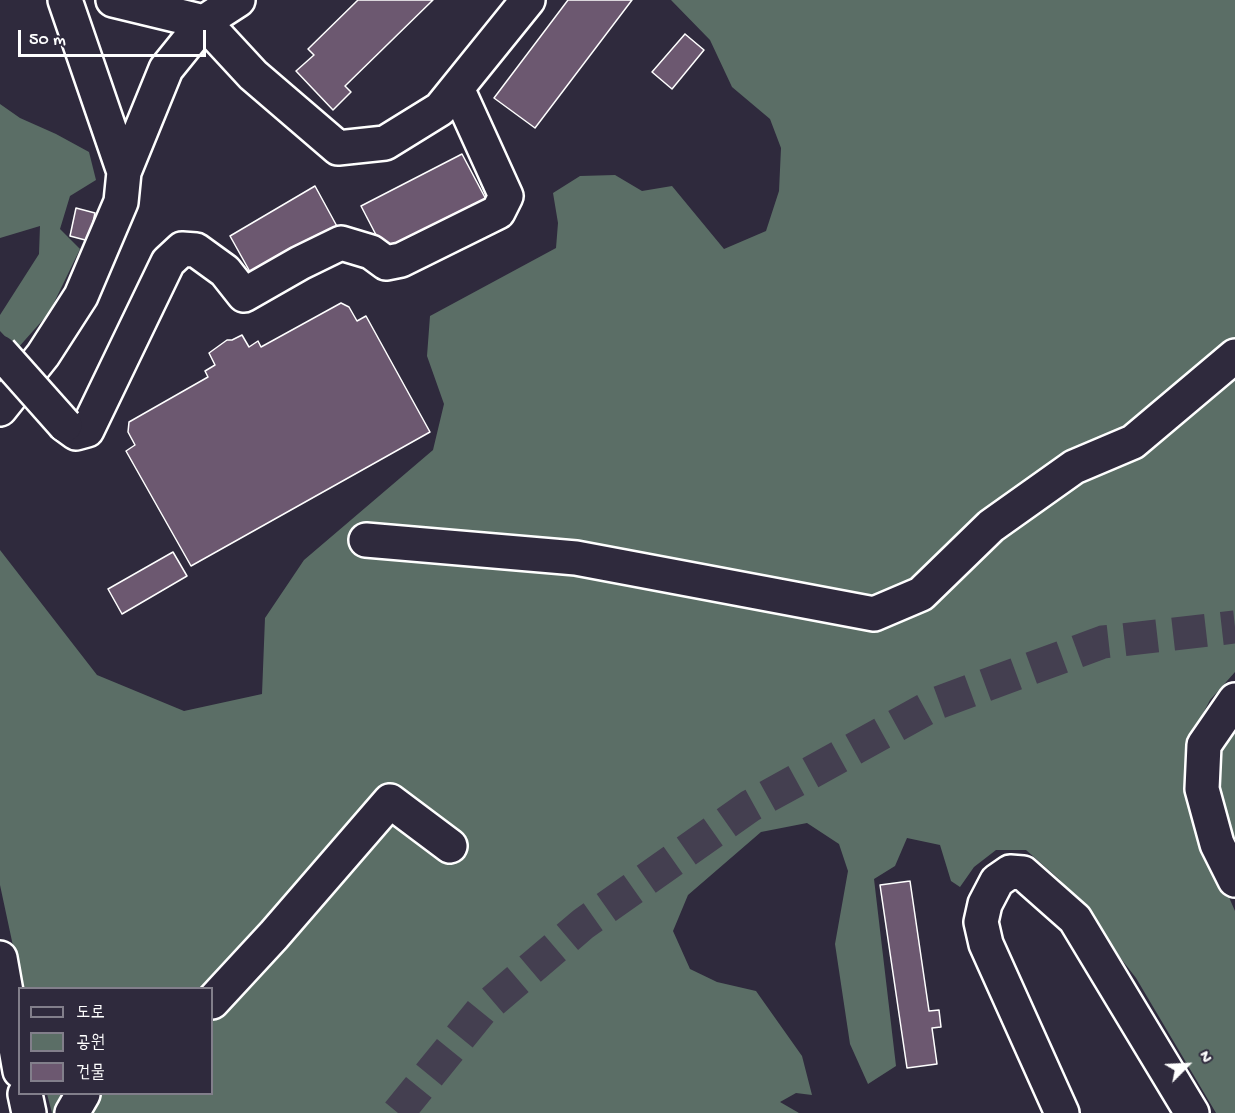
<!DOCTYPE html>
<html>
<head>
<meta charset="utf-8">
<style>
  body { margin:0 }
  #map { position:relative; width:1235px; height:1113px; overflow:hidden; background:#2f2a3d; font-family:"Gochi Hand","Poor Story",sans-serif }
  canvas { display:block }
  .legend { position:absolute; left:18px; top:987px; width:195px; height:108px; box-sizing:border-box; background:#2f2a3d; border:2px solid #827f8b; margin:0; padding:8px 10px; list-style:none; font-size:18px; color:#fff }
  .legend li { display:flex; align-items:center; gap:12px; height:30px }
  .legend b { width:30px; border:2px solid #827f8b }
  .north { position:absolute; left:1157px; top:1035px; width:60px; height:60px; -webkit-text-stroke:4px #2f2a3d; paint-order:stroke; rotate:66deg; font-size:16px; font-weight:700; line-height:24px; text-align:center; color:#fff }
  .north::after { content:''; display:block; margin:auto; width:21px; height:27px; background:#fff; clip-path:polygon(50% 0,100% 100%,50% 72%,0 100%) }
  .scale { position:absolute; left:18px; top:30px; width:188px; height:27px; box-sizing:border-box; border:3px solid #fff; border-top:0; padding-left:8px; font-size:18px; line-height:21px; white-space:nowrap; color:#fff; -webkit-text-stroke:4px #2f2a3d; paint-order:stroke }
</style>
</head>
<body>
<div id="map">
<canvas width="1235" height="1113"></canvas>
<ul class="legend">
<li><b style="height:8px;background:#2f2a3d"></b>도로</li>
<li><b style="height:16px;background:#5b6e66"></b>공원</li>
<li><b style="height:16px;background:#6c5870"></b>건물</li>
</ul>
<div class="north">N</div>
<div class="scale">50 m</div>
</div>
<script>
const ctx = document.querySelector('canvas').getContext('2d');
ctx.lineJoin = 'round';
function fillPath(path, color) { ctx.fillStyle = color; ctx.fill(path, 'evenodd'); }
const poly = rows => new Path2D(rows.map(r => 'M' + r).join(''));
function trace(path, color, width, dash) { ctx.strokeStyle = color; ctx.lineWidth = width; ctx.lineCap = dash ? 'butt' : 'round'; ctx.setLineDash(dash || []); ctx.stroke(path); }
const green = poly([
  [671,0,1235,0,1235,672,1210,700,1185,748,1191,811,1235,911,1235,1113,1216,1113,1136,978,1059,879,1026,850,996,850,974,867,960,887,951,881,940,845,907,838,895,866,874,879,896,1066,868,1084,850,1044,835,944,848,871,839,844,807,823,761,832,688,895,673,931,690,969,717,982,756,991,802,1056,812,1095,796,1093,780,1102,799,1113,52,1113,47,1094,212,1094,212,988,22,988,0,885,0,550,97,675,184,711,262,694,265,618,304,560,433,450,444,404,427,356,430,316,556,248,558,223,553,193,580,176,615,175,642,191,672,186,724,249,766,231,779,191,781,148,770,119,732,87,710,40],
  [0,104,20,118,56,134,89,152,96,180,70,196,60,229,80,249,49,313,17,349,0,331,0,315,39,254,40,226,0,238],
  [1235,718,1235,851,1213,796,1216,747]
]);
const building = poly([
  [358,0,433,0,345,86,351,92,333,110,296,71,314,55,308,49,358,0],
  [568,0,632,0,535,128,494,98,568,0],
  [685,34,704,50,672,89,652,72,685,34],
  [462,154,489,205,388,258,361,206,462,154],
  [315,186,339,230,254,279,230,236,315,186],
  [76,208,95,213,89,241,70,236,76,208],
  [341,303,349,307,357,321,366,316,430,432,191,566,126,451,135,445,128,432,129,422,208,377,205,371,215,365,209,353,227,340,232,340,242,335,249,347,258,341,261,347,341,303],
  [173,552,187,576,122,614,108,589,173,552],
  [910,881,929,1011,939,1010,941,1027,932,1028,937,1064,907,1068,880,885,910,881]
]);
const minorTunnel = poly([
  [398,1113,481,1011,583,924,750,806,937,703,1103,642,1235,627]
]);
const minor = poly([
  [65,0,124,172],
  [113,0,204,22,253,75,338,148,385,143,440,109,528,0],
  [0,409,43,355,81,296,121,202,124,172,166,69,204,22,238,0],
  [65,425,76,433,87,430,168,262,182,249,196,250,225,271,244,295,300,263,341,243,371,252,386,263,401,260,498,212,506,196,457,88],
  [366,540,576,558,874,614,921,594,991,526,1074,467,1133,442,1235,356],
  [1235,700,1204,745,1202,789,1217,844,1235,880],
  [0,958,20,1071],
  [212,1002,274,935,390,801,450,846],
  [25,1094,29,1113],
  [72,1113,83,1094],
  [1062,1113,986,944,981,922,985,904,997,881,1010,872,1023,873,1075,919,1192,1113]
]);
const minorBridge = poly([
  [0,352,65,425]
]);
fillPath(green, '#5b6e66');
fillPath(building, '#6c5870');
trace(building, '#fff', 1.5);
trace(minorTunnel, '#443f50', 33, [33, 16]);
trace(minor, '#fff', 38);
trace(minor, '#2f2a3d', 33);
trace(minorBridge, '#fff', 38, []);
trace(minorBridge, '#2f2a3d', 33);
</script>
</body>
</html>
